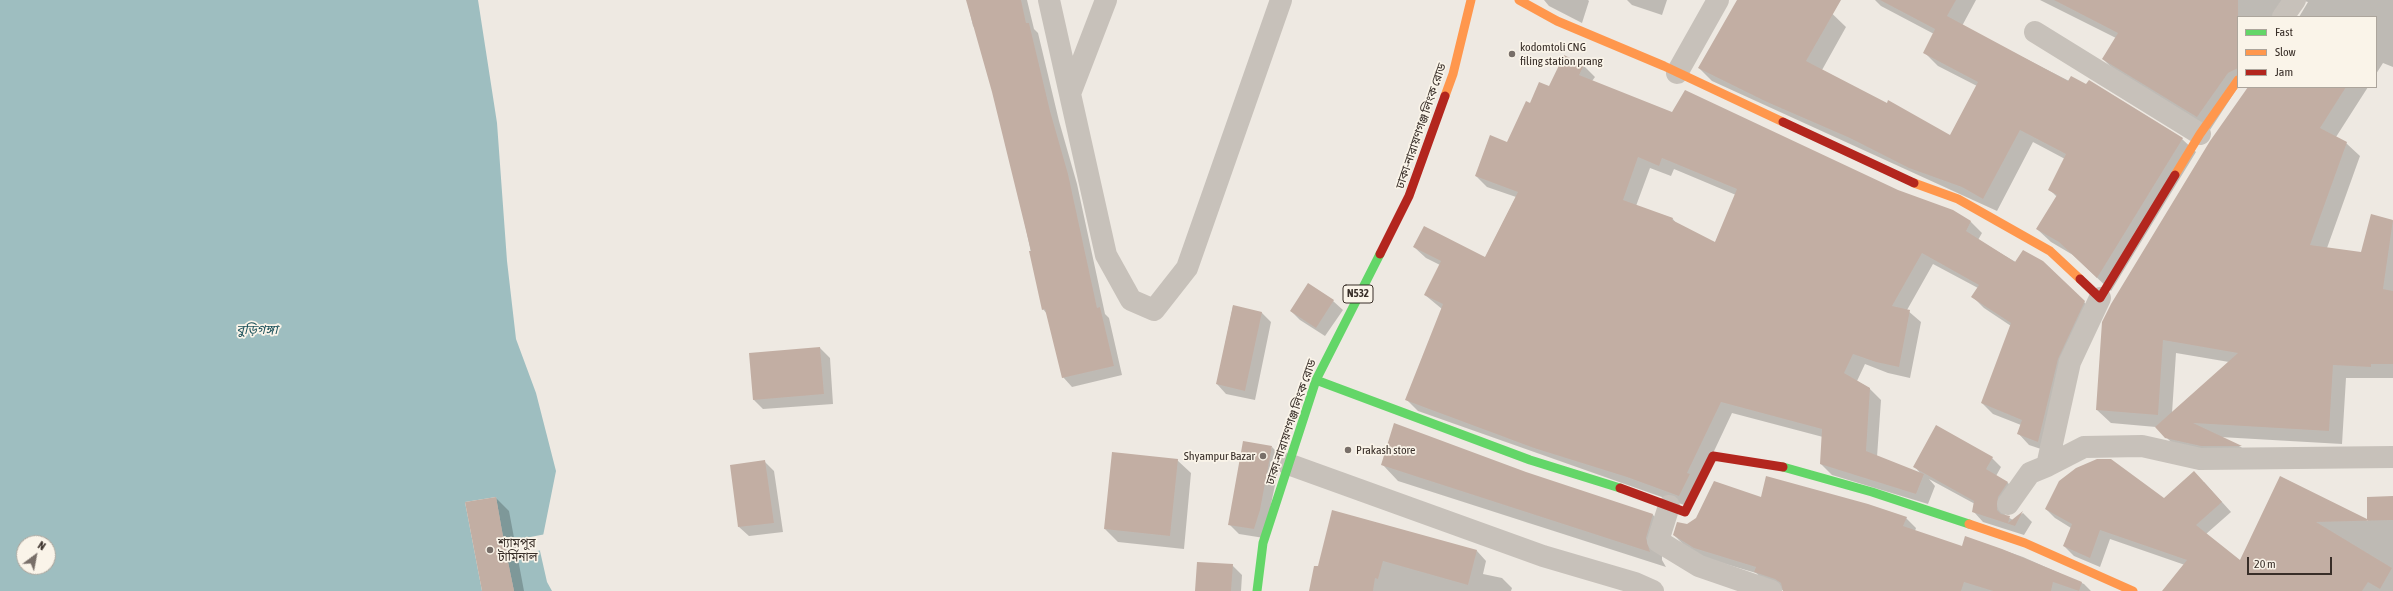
<!DOCTYPE html>
<html>
<head>
<meta charset="utf-8">
<style>
  body { margin:0 }
  #map { position:relative; width:2393px; height:591px; overflow:hidden; background:#eee9e2; font-family:"Asap Condensed",sans-serif }
  canvas { display:block }
  .legend { position:absolute; left:2237px; top:16px; width:140px; height:72px; box-sizing:border-box; background:#faf4e9; border:1px solid #aca59c; margin:0; padding:5px 7px; list-style:none; font-size:12px; color:#382e28 }
  .legend li { display:flex; align-items:center; gap:8px; height:20px }
  .legend b { width:20px; border:1px solid #aca59c }
  .north { position:absolute; left:16px; top:535px; width:40px; height:40px; box-sizing:border-box; background:#faf4e9; border:1px solid #aca59c; border-radius:50%; rotate:32deg; font-size:11px; font-weight:700; line-height:16px; text-align:center; color:#382e28 }
  .north::after { content:''; display:block; margin:auto; width:14px; height:18px; background:#786f69; clip-path:polygon(50% 0,100% 100%,50% 72%,0 100%) }
  .scale { position:absolute; left:2247px; top:557px; width:85px; height:18px; box-sizing:border-box; border:2px solid #382e28; border-top:0; padding-left:5px; font-size:12px; line-height:14px; white-space:nowrap; color:#382e28; -webkit-text-stroke:3px #faf4e9; paint-order:stroke }
</style>
</head>
<body>
<div id="map">
<canvas width="2393" height="591"></canvas>
<ul class="legend">
<li><b style="height:5px;background:#63d668"></b>Fast</li>
<li><b style="height:5px;background:#ff974d"></b>Slow</li>
<li><b style="height:5px;background:#b3261e"></b>Jam</li>
</ul>
<div class="north">N</div>
<div class="scale">20 m</div>
</div>
<script>
const ctx = document.querySelector('canvas').getContext('2d');
ctx.lineJoin = 'round';
function fillPath(path, color) { ctx.fillStyle = color; ctx.fill(path, 'evenodd'); }
const poly = rows => new Path2D(rows.map(r => 'M' + r).join(''));
function trace(path, color, width, dash) { ctx.strokeStyle = color; ctx.lineWidth = width; ctx.lineCap = dash ? 'butt' : 'round'; ctx.setLineDash(dash || []); ctx.stroke(path); }
function label(font, color, halo, rows, align = 'center') {
  ctx.font = font + ' "Asap Condensed","Noto Sans Bengali",sans-serif'; ctx.lineWidth = 3.5; ctx.setLineDash([]); ctx.textBaseline = 'middle'; ctx.strokeStyle = halo; ctx.fillStyle = color; for (const [text, x, y, turn = 0] of rows) {
    ctx.save(); ctx.translate(x, y); ctx.rotate((+turn || 0) * Math.PI / 180); ctx.textAlign = isNaN(turn) ? turn : align; if (halo) ctx.strokeText(text, 0, 0); ctx.fillText(text, 0, 0); ctx.restore();
  }
}
const water = poly([
  [0,0,478,0,497,123,507,261,516,339,536,393,556,471,540,551,547,582,552,591,0,591],
  [24,543,48,543,48,567,24,567]
]);
const pier = poly([
  [496,497,504,542,546,534,542,550,507,557,514,591,482,591,465,502]
]);
const shadow = poly([
  [967,0,1027,0,1034,29,1038,33,1059,121,1077,184,1105,314,1109,318,1122,375,1072,387,1063,377,1047,314,1043,309,1016,182,977,30,973,26],
  [1544,0,1588,0,1589,1,1582,23,1549,6],
  [1627,0,1667,0,1662,15,1632,5],
  [1739,0,1818,0,1846,27,1822,70,1950,137,1977,86,1938,66,1924,52,1934,34,1881,6,1875,0,1976,0,1962,26,2182,139,2196,152,2111,291,2073,255,2051,242,2037,229,2057,197,2049,189,2065,159,2033,142,1997,211,1712,81,1699,68],
  [2040,0,2393,0,2393,67,2383,63,2376,74,2376,17,2299,17,2308,2,2304,1,2291,17,2238,17,2238,87,2210,130,2116,72,2103,59,2116,38],
  [1583,65,1595,77,1592,81,1672,114,1952,211,1971,222,1982,233,1978,240,2084,302,2095,313,2050,452,2029,445,2018,433,2021,425,1993,414,1982,403,2011,326,1984,308,1973,297,1978,288,1933,264,1907,310,1921,322,1910,378,1888,373,1865,364,1857,381,1869,388,1881,400,1877,457,1921,474,1914,466,1992,458,2001,467,1996,476,2008,483,2017,492,2004,513,2006,516,2013,520,2023,513,2032,522,2024,535,1983,522,1974,512,1975,504,1929,479,1935,486,1928,504,1832,475,1821,464,1823,437,1732,413,1699,483,1690,507,1418,411,1407,400,1442,309,1425,295,1440,265,1426,258,1414,247,1485,258,1516,197,1487,187,1476,176,1508,143,1531,105,1549,88],
  [1650,168,1671,176,1674,169,1736,195,1715,243,1677,224,1672,218,1636,206],
  [2249,87,2368,87,2336,137,2346,143,2360,156,2327,248,2362,253,2372,216,2393,221,2393,378,2346,378,2342,444,2220,437,2241,447,2253,459,2180,451,2156,427,2111,423,2097,410],
  [2176,353,2229,362,2172,413],
  [1333,301,1343,310,1325,336,1300,320,1291,311],
  [1233,306,1262,313,1271,322,1255,400,1226,394,1217,384],
  [820,348,830,358,833,404,763,409,754,400,750,354],
  [1272,447,1281,456,1264,538,1239,534,1229,524],
  [1177,460,1191,473,1184,549,1118,542,1105,529],
  [764,461,774,471,783,532,749,536,739,527],
  [1382,464,1525,473,1653,515,1669,531,1662,554,1662,560,1666,567,1398,481],
  [2281,477,2368,521,2368,498,2393,497,2393,591,2175,591,2185,565,2110,539,2100,567,2074,556,2064,546,2071,528,2055,518,2046,509,2164,499,2204,482,2231,512,2206,534,2240,562],
  [496,498,509,511,524,591,483,591],
  [1762,498,1906,518,1916,528,1915,531,1963,548,1966,537,2023,557,2084,584,2091,591,1784,591,1765,581,1756,573,1705,558,1684,545,1674,535,1687,525],
  [1477,551,1486,561,1483,574,1502,578,1512,588,1511,591,1310,591,1315,567],
  [1232,565,1242,575,1241,591,1196,591]
]);
const building = poly([
  [966,0,1021,0,1026,23,1029,23,1050,111,1068,174,1097,308,1100,307,1114,366,1062,378,1045,309,1042,310,1029,251,1031,251,992,92],
  [1737,0,1841,0,1806,61,1887,103,1888,100,1950,135,1978,82,1923,53,1935,29,1880,0,1956,0,1947,16,2068,81,2071,76,2086,84,2089,80,2183,138,2097,278,2059,242,2036,229,2057,195,2048,190,2066,154,2020,130,1983,199,1962,187,1909,168,1850,138,1767,102,1698,68],
  [2054,0,2238,0,2238,68,2228,73,2197,117,2102,59,2118,33],
  [1564,55,1584,65,1579,75,1672,112,1685,90,1898,190,1953,210,1971,221,1966,231,2015,262,2023,250,2043,261,2085,301,2058,359,2038,442,2017,434,2022,420,1981,403,2011,323,1971,297,1979,285,1922,253,1892,306,1910,310,1899,367,1876,362,1853,354,1844,373,1870,388,1866,451,1924,474,1916,494,1820,464,1822,429,1721,402,1687,473,1690,474,1679,496,1627,477,1534,448,1405,400,1443,304,1424,295,1441,261,1413,247,1424,226,1485,257,1518,192,1475,176,1490,135,1507,142,1526,101,1530,103,1539,82,1549,86],
  [1638,157,1659,166,1662,158,1737,189,1715,242,1672,220,1673,218,1623,200],
  [2248,87,2346,87,2320,128,2347,142,2310,245,2361,252,2371,214,2393,220,2383,289,2393,291,2393,364,2371,364,2371,367,2333,365,2329,431,2193,423,2242,446,2201,446,2165,438,2155,427,2238,353,2163,340,2158,415,2096,410,2102,322,2111,304,2210,141],
  [1308,283,1334,300,1316,328,1290,311],
  [1233,305,1262,312,1245,391,1216,384],
  [820,347,824,394,753,400,749,353],
  [1394,423,1526,472,1653,514,1646,538,1650,552,1381,465],
  [1936,425,1993,457,1986,469,2008,482,1998,497,1997,510,2001,514,2010,516,2008,523,2023,511,2015,526,1972,512,1974,501,1913,467],
  [1243,441,1272,446,1260,510,1254,529,1228,525],
  [1112,452,1178,459,1170,536,1104,529],
  [2097,459,2111,459,2164,498,2194,471,2222,502,2196,525,2240,560,2280,476,2367,519,2367,497,2393,496,2393,520,2316,522,2392,568,2380,589,2368,582,2362,591,2162,591,2187,560,2100,530,2090,558,2063,546,2072,524,2045,509,2059,481,2076,468],
  [765,460,774,523,738,527,730,465],
  [1766,476,1868,504,1907,517,1903,526,1962,546,1965,536,2002,549,2082,582,2079,591,2053,582,2051,591,1993,591,1964,582,1961,591,1783,591,1781,583,1775,579,1754,572,1756,567,1694,548,1673,535,1677,522,1687,524,1696,518,1714,481,1761,497],
  [496,497,504,542,514,591,482,591,465,502],
  [1332,510,1477,550,1468,585,1383,561,1378,579,1375,578,1373,591,1309,591,1314,566,1318,566],
  [1197,562,1233,564,1231,591,1195,591]
]);
const street = poly([
  [1049,0,1106,255,1131,300,1154,310,1187,268,1281,0],
  [2283,17,2295,0],
  [2035,32,2200,134],
  [1677,73,1718,0],
  [1071,91,1106,0],
  [1288,464,1543,556,1635,583,1653,591],
  [2047,466,2084,447,2142,446,2200,459,2393,457],
  [2008,504,2030,473,2047,466,2070,362,2100,298],
  [1669,506,1658,541,1699,566,1771,591]
]);
const fast = poly([
  [1316,380,1530,460,1620,488],
  [1783,467,1872,492,1969,524],
  [1257,591,1263,543,1316,380,1380,254]
]);
const slow = poly([
  [1519,0,1557,21,1664,66,1783,122],
  [1445,96,1453,74,1471,0],
  [2175,175,2200,134,2238,80],
  [1914,183,1958,199,2050,251,2080,279],
  [1969,524,2025,543,2133,591]
]);
const jam = poly([
  [1783,122,1914,183],
  [1380,254,1409,196,1445,96],
  [2080,279,2100,298,2175,175],
  [1620,488,1685,512,1713,456,1783,467]
]);
const markers = [
  [1512,54,4,"#786f69"],
  [1348,450,4,"#786f69"],
  [1263,456,4,"#786f69"],
  [490,550,4,"#786f69"]
];
const shields = [
  [1358,294,30]
];
const shieldNames = [
  ["N532",1358,294]
];
const poiNames = [
  ["kodomtoli CNG",1520,47],
  ["filing station prang",1520,61],
  ["Prakash store",1356,450],
  ["Shyampur Bazar",1255,456,"right"],
  ["শ্যামপুর",498,543],
  ["টার্মিনাল",498,557]
];
const streetNames = [
  ["ঢাকা-নারায়ণগঞ্জ লিংক রোড",1421,126,-71],
  ["ঢাকা-নারায়ণগঞ্জ লিংক রোড",1291,422,-71]
];
const waterNames = [
  ["বুড়িগঙ্গা",257,330]
];
fillPath(water, '#9ebec0');
fillPath(pier, '#eee9e2');
fillPath(shadow, '#0003');
fillPath(building, '#c2aea3');
trace(street, '#c7c1ba', 22);
trace(fast, '#63d668', 9);
trace(slow, '#ff974d', 9);
trace(jam, '#b3261e', 9);
for (const [x, y, r, color] of markers) { const dot = new Path2D(); dot.arc(x, y, r, 0, 2 * Math.PI); ctx.fillStyle = color; ctx.fill(dot); trace(dot, '#faf4e9', 1.5); }
for (const [x, y, w] of shields) { const box = new Path2D(); box.roundRect(x - w / 2, y - 9, w, 18, 3); ctx.fillStyle = '#faf4e9'; ctx.fill(box); trace(box, '#382e28', 1); }
label('bold 11px', '#382e28', null, shieldNames);
label('12px', '#382e28', '#faf4e9', poiNames, 'left');
label('12px', '#382e28', '#faf4e9', streetNames);
label('italic 13px', '#1d525b', '#faf4e9', waterNames);
</script>
</body>
</html>
